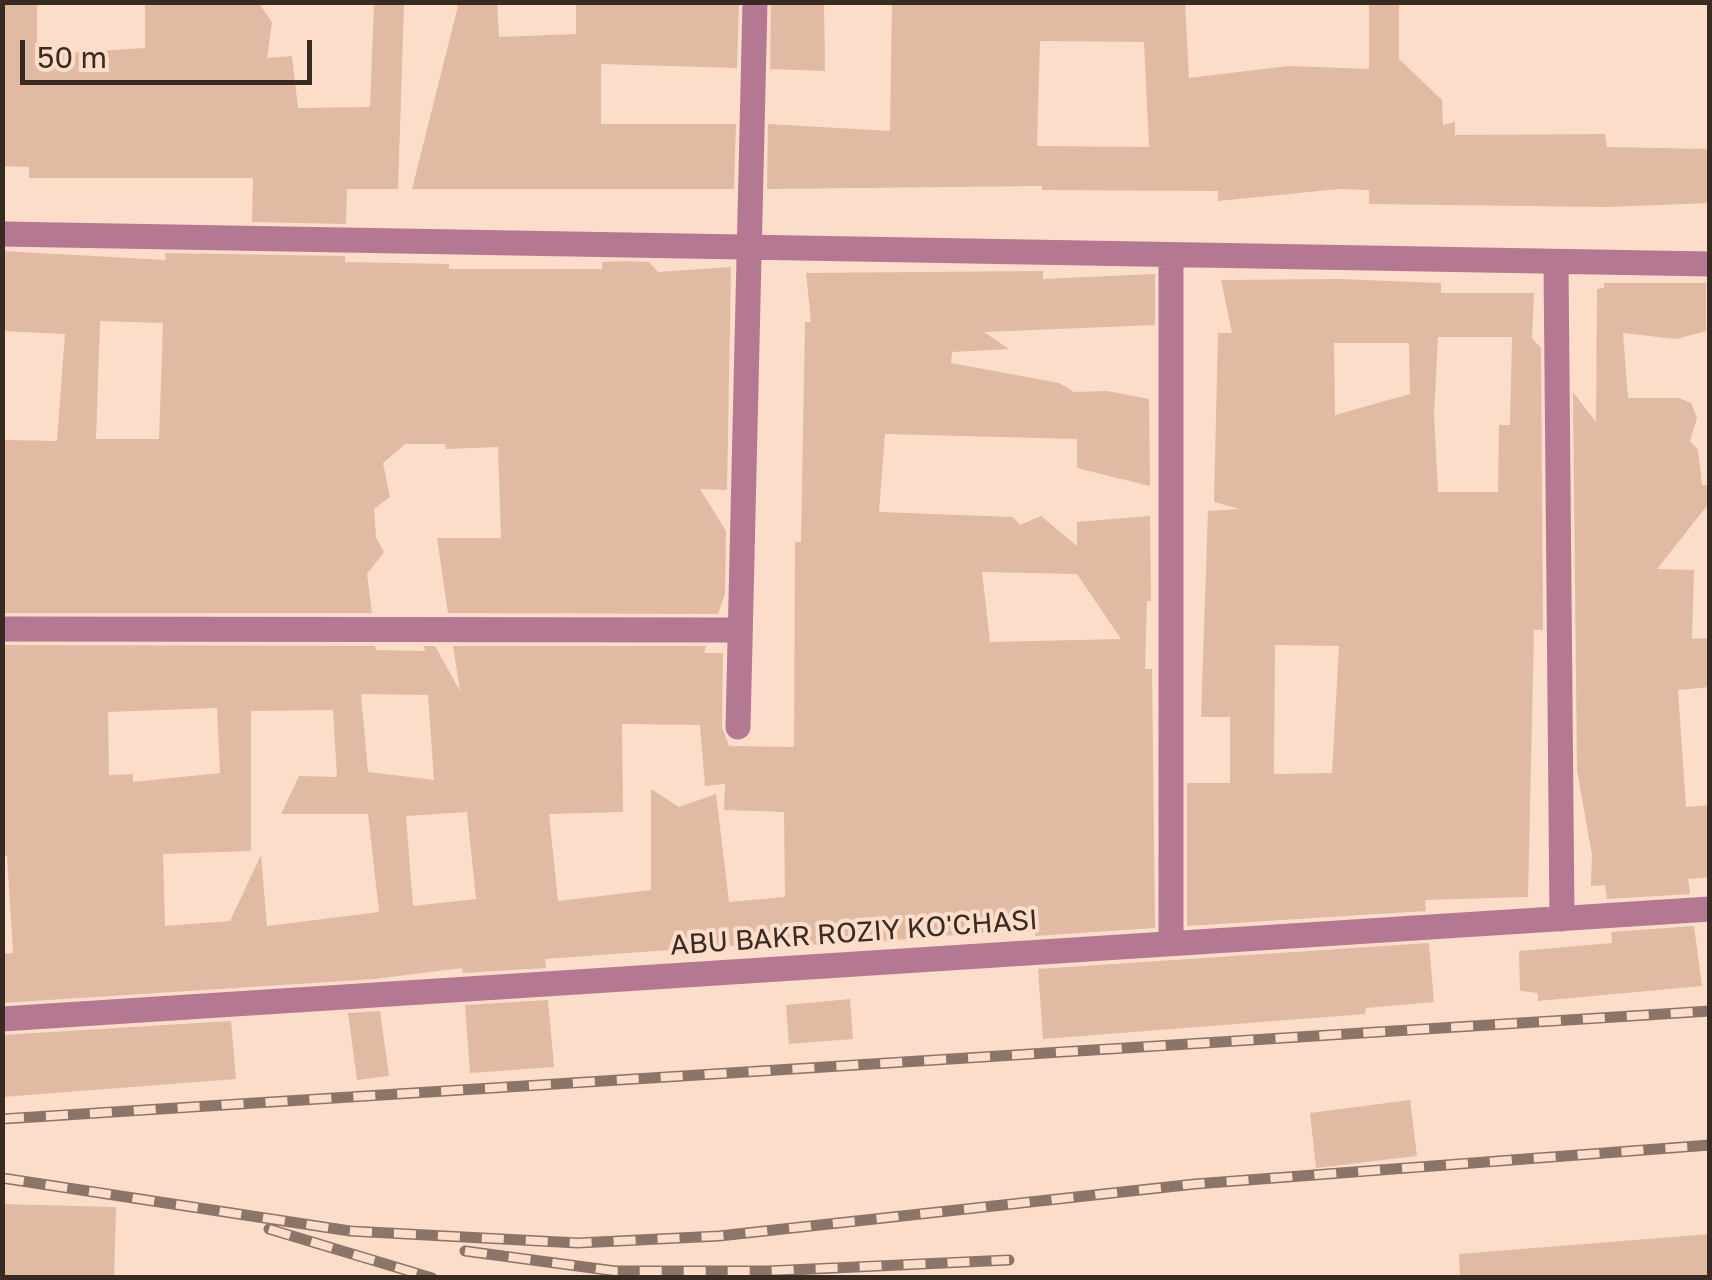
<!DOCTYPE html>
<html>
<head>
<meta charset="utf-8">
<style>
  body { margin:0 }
  #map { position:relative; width:1712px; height:1280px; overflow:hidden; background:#fcddca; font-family:"Golos Text",sans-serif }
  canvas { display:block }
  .frame { position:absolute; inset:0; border:5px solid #3a2b22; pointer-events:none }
  .scale { position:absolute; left:20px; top:40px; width:292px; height:45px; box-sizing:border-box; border:5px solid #3a2b22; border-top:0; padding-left:12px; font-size:30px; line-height:35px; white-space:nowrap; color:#3a2b22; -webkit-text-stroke:8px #fcddca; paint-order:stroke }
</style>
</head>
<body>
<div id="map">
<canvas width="1712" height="1280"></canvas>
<div class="frame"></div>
<div class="scale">50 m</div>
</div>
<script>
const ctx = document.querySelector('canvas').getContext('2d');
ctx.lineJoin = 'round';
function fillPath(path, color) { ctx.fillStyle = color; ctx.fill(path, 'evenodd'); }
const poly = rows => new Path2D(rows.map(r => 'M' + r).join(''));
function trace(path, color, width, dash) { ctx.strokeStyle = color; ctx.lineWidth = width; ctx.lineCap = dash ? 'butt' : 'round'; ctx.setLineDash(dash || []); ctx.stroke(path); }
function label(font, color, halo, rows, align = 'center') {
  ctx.font = font + ' "Golos Text",sans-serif'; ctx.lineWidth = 8; ctx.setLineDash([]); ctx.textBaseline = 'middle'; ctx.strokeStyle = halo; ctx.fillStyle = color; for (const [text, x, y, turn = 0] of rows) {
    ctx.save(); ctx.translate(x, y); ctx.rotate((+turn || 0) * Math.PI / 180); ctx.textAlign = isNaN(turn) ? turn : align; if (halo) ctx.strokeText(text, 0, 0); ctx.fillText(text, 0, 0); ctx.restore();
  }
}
const building = poly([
  [2,2,37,2,37,55,145,48,145,2,258,2,272,22,267,58,292,56,298,108,370,107,374,4,404,5,398,189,347,189,346,224,252,222,253,178,29,178,29,167,2,166],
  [459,2,497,2,499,37,576,34,576,2,739,2,737,68,601,64,601,124,736,124,734,189,412,189],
  [771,2,824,2,825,71,770,69],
  [892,2,1185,2,1189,78,1288,66,1369,69,1369,2,1399,2,1399,59,1442,100,1443,125,1455,122,1455,135,1605,134,1607,147,1710,149,1710,203,1607,207,1369,204,1369,190,1339,189,1218,201,1218,191,1042,190,1042,186,767,189,768,124,890,131],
  [1040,41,1144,42,1149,147,1037,146],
  [2,251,166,260,165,253,345,256,345,262,449,264,449,269,602,269,602,262,625,261,649,262,658,272,731,267,727,490,700,489,726,531,725,594,718,614,448,613,437,538,501,538,498,447,446,449,445,444,405,444,383,463,390,497,374,509,376,537,384,552,367,574,372,613,2,613,2,440,57,441,65,334,2,331],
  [100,321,163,323,159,439,96,439],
  [1043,271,1043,279,1155,274,1155,325,984,332,1009,349,952,352,951,363,1059,383,1074,392,1107,391,1149,399,1150,486,1077,468,1077,439,885,434,879,512,1013,517,1020,525,1041,516,1077,546,1077,522,1150,516,1151,601,1147,601,1145,669,1152,669,1155,928,1035,936,1035,928,849,944,725,946,545,959,546,968,463,973,462,968,375,979,2,1003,2,954,13,953,7,856,2,856,2,645,375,646,376,650,425,651,424,646,435,646,460,691,453,646,706,646,704,653,723,653,722,727,729,746,794,747,795,542,801,542,805,322,811,322,806,273],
  [982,572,1077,574,1121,639,990,642],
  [361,694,428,695,434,780,368,772],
  [217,708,220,773,133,782,133,774,109,775,108,712],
  [333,710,337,777,299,776,281,814,368,814,379,912,267,926,261,855,230,921,165,926,163,854,251,851,251,711],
  [622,724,700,725,705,786,725,784,724,810,784,812,785,897,729,902,716,794,679,807,651,789,651,890,558,901,549,814,623,812],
  [467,812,476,899,413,906,406,816],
  [1340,279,1441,283,1441,293,1534,293,1532,338,1541,348,1543,630,1534,630,1528,897,1425,900,1426,911,1187,926,1187,783,1230,783,1230,717,1201,717,1208,511,1240,509,1214,502,1218,333,1232,333,1221,280],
  [1438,337,1512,337,1510,425,1499,425,1498,492,1438,492,1434,414],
  [1334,343,1409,343,1410,394,1335,415],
  [1275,645,1339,646,1332,773,1274,774],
  [1604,283,1706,283,1706,331,1676,339,1623,333,1628,398,1679,398,1691,403,1697,418,1690,441,1698,450,1702,485,1710,485,1710,502,1657,569,1694,570,1692,639,1710,638,1710,687,1678,690,1686,807,1710,805,1710,877,1688,879,1690,894,1607,899,1605,885,1591,886,1592,855,1577,770,1573,392,1596,422,1597,289,1604,288],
  [1694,926,1702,986,1538,1001,1538,993,1520,991,1519,951,1612,943,1611,932],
  [1429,943,1434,1002,1366,1008,1365,1014,1043,1039,1038,969],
  [850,999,853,1039,789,1044,786,1005],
  [548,1000,554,1067,470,1073,465,1005],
  [380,1011,389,1076,357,1080,348,1013],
  [231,1021,236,1079,2,1097,2,1035],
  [1410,1100,1417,1156,1316,1168,1310,1113],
  [2,1204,116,1207,114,1278,2,1278],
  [1710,1234,1710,1278,1460,1278,1459,1254]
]);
const minor = poly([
  [2,234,1710,264],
  [1556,264,1562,919],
  [2,629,740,630],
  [738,727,755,2],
  [1171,942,1171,256],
  [2,1019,1710,909]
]);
const rail = poly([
  [2,1119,1710,1011],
  [2,1178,350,1231,578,1243,719,1236,1195,1184,1710,1145],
  [269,1229,432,1278],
  [465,1251,615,1271,768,1271,1009,1260]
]);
const streetNames = [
  ["ABU BAKR ROZIY KO'CHASI",854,933,-4]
];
fillPath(building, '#e0baa3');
trace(minor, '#b57892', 25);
trace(rail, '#8a7568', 11);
trace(rail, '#fcddca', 8, [22]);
label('28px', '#3a2b22', '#fcddca', streetNames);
</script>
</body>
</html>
